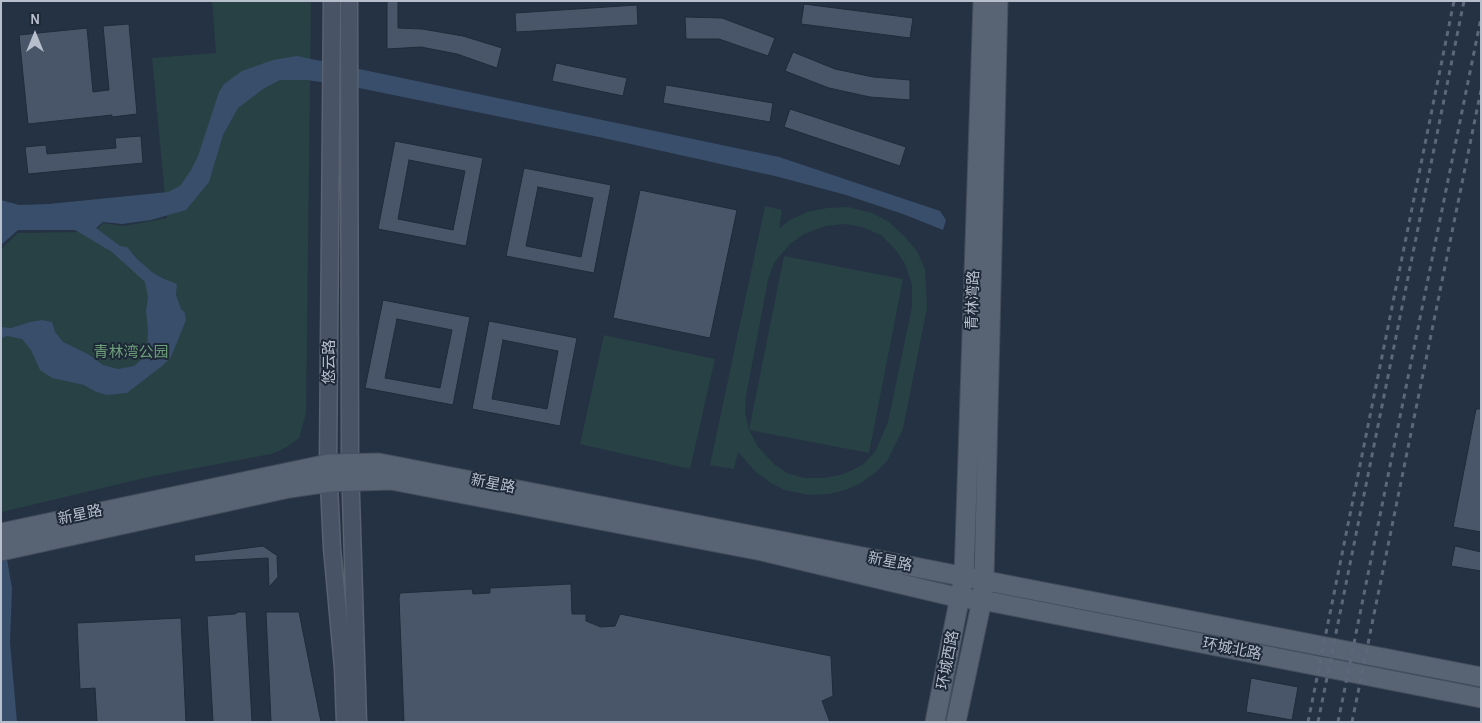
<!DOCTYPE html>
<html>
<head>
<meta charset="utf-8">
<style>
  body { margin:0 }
  #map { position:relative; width:1482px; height:723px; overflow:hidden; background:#253243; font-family:"Alegreya Sans",sans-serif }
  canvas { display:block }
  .frame { position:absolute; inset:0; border:2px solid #b7bfcd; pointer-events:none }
  .north { position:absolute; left:10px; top:10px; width:50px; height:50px; -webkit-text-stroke:4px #1e2938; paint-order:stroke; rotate:0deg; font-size:14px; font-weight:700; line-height:20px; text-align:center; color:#b7bfcd }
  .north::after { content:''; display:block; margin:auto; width:18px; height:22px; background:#b7bfcd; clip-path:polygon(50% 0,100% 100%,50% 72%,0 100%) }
</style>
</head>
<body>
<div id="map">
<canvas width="1482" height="723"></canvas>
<div class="frame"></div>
<div class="north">N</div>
</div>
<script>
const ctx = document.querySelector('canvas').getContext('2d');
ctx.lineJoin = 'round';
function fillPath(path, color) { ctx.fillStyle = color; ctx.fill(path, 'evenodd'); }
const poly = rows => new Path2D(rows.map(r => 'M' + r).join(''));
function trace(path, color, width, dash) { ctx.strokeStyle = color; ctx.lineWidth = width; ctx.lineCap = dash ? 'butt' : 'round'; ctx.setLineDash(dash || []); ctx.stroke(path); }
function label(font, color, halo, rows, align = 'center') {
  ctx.font = font + ' "Alegreya Sans","Noto Sans SC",sans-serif'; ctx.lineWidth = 4; ctx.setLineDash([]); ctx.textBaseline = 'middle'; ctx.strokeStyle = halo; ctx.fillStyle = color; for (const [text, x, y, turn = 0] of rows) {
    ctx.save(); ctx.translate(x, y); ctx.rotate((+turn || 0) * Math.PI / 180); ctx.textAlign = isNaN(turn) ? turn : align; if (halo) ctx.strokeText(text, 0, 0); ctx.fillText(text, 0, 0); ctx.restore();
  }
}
const green = poly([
  [212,1,311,1,306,413,299,438,287,447,271,454,149,477,2,512,1,249,18,233,76,232,98,228,103,223,124,226,167,218,152,58,216,53],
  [765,206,782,210,779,229,790,220,807,212,827,208,848,207,872,213,889,222,904,236,917,251,925,269,927,308,903,429,887,461,877,471,861,483,846,490,829,494,808,495,785,490,771,483,756,472,738,452,734,469,710,465],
  [844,224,862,227,881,235,895,249,905,264,912,285,912,307,888,422,875,452,862,465,844,474,824,478,805,478,787,473,774,464,758,447,749,430,869,453,903,279,784,256,749,430,745,412,746,396,768,280,774,263,790,244,804,234,826,226],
  [604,335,715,359,690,469,580,444]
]);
const water = poly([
  [297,56,779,157,940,211,946,220,943,230,903,214,846,195,779,177,599,137,354,87,307,80,280,80,263,89,238,108,223,135,209,182,186,210,151,220,122,224,103,222,96,228,120,246,127,247,137,259,152,272,162,278,177,284,176,295,181,309,185,313,186,320,171,357,162,366,127,393,107,395,96,392,84,385,52,378,40,370,31,350,22,339,7,336,1,338,1,327,11,328,30,322,42,320,52,322,55,332,63,342,88,354,103,365,118,369,134,366,144,357,147,347,148,330,146,311,148,297,145,282,112,252,75,230,18,230,1,245,1,200,19,205,49,204,168,192,180,186,191,170,198,156,219,92,224,84,242,71,273,60],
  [1,525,12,588,10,643,17,722,1,722]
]);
const building = poly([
  [387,1,398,1,398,28,422,29,463,36,502,48,497,68,457,54,421,47,387,49,387,1],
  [804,4,913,18,910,38,801,24,804,4],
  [637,5,638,25,516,32,515,13,637,5],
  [685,17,722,18,775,38,768,56,719,39,686,39,685,17],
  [129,24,137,114,112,117,112,115,28,124,19,35,87,28,93,92,109,90,103,26,129,24],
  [793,52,835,69,873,77,910,80,910,100,870,97,829,88,785,71,793,52],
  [556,63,627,78,623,96,552,81,556,63],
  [666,85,773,103,770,122,663,103,666,85],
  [790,109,906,147,900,166,784,127,790,109],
  [141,136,143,163,28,174,25,147,46,145,47,154,116,148,115,138,141,136],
  [395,141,483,158,466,246,378,229,395,141],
  [409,160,465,171,453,230,398,219,409,160],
  [524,168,611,185,594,273,506,256,524,168],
  [538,187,593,198,581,257,526,246,538,187],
  [640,190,737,210,710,338,613,318,640,190],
  [383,300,470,317,453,405,365,388,383,300],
  [397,319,452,330,440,388,385,378,397,319],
  [489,321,577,338,560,426,472,409,489,321],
  [503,340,558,351,547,409,492,399,503,340],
  [1476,409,1481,409,1481,532,1453,527,1476,409],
  [263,546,279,557,277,557,278,577,269,587,268,558,195,562,194,555,263,546],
  [1455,546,1481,552,1481,571,1451,566,1455,546],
  [571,584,572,614,586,614,586,621,601,627,615,626,620,614,831,656,833,696,822,701,830,722,404,722,399,598,400,593,472,589,473,594,490,593,490,588,571,584],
  [238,612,246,612,252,722,213,722,207,616,235,614,238,612],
  [266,612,299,612,321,722,271,722,266,612],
  [181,618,186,722,97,722,95,688,80,689,77,623,181,618],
  [1251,678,1298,687,1292,720,1246,712,1251,678]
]);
const secondary = poly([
  [332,1,328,464,332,548,343,668,345,722],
  [349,1,350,464,358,722]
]);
const primary = poly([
  [1,533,328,464,379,463,1481,677],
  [1,551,289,488,330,482,391,480,762,551,960,598,982,600,1481,698],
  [935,722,964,576,983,1],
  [956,722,982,600,984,579,998,1]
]);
const rail = poly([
  [1308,722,1454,1],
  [1318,722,1464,1],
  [1338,722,1481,18],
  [1352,722,1481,90]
]);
const streetNames = [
  ["青林湾路",973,300,-88],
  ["悠云路",329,362,-90],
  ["新星路",493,484,11],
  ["新星路",80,515,-12],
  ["新星路",890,562,11],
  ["环城北路",1232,649,11],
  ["环城西路",948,660,-79]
];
const parkNames = [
  ["青林湾公园",131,352]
];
fillPath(green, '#274144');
fillPath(water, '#384e6b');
fillPath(building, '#49566a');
trace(building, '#202b3a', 1);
trace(secondary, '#586270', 19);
trace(primary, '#434d5c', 21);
trace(secondary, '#485366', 16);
trace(primary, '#586373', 19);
trace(rail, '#5c687a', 3, [5, 5]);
label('15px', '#b7bfcd', '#1e2938', streetNames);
label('15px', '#6d9f78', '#1e2938', parkNames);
</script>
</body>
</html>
